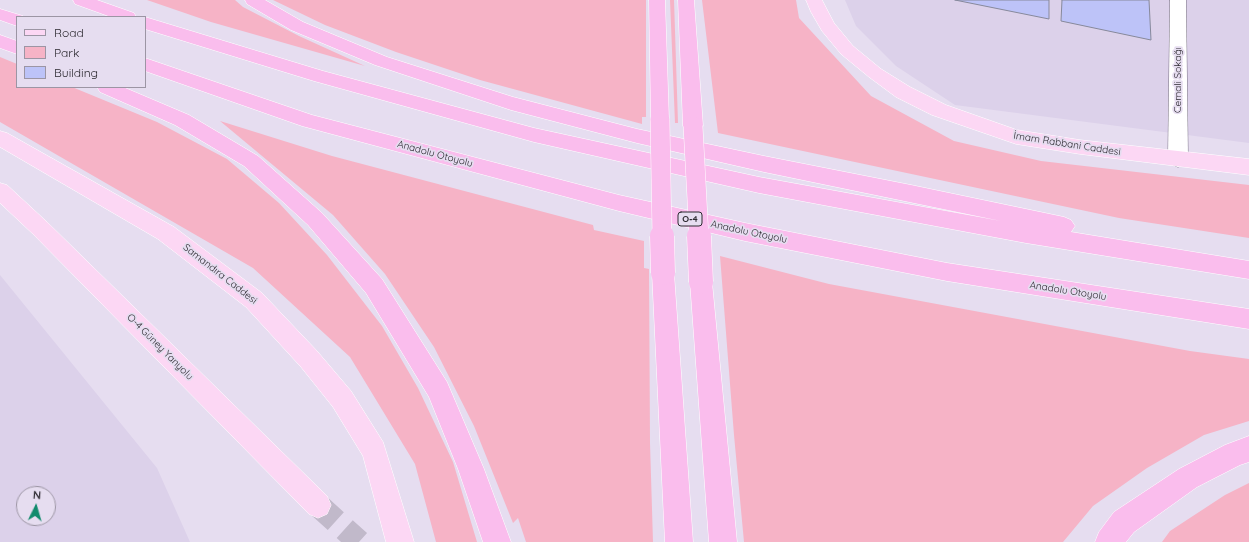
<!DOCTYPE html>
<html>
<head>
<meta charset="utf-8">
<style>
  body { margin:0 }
  #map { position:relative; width:1249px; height:542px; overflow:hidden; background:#e6ddf0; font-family:Quicksand,sans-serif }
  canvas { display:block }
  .legend { position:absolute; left:16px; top:16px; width:130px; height:72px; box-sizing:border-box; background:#e6ddf0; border:1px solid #9c95a4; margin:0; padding:5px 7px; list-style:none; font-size:12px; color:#2d2a31 }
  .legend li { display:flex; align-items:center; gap:8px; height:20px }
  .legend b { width:20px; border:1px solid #9c95a4 }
  .north { position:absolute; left:16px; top:486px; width:40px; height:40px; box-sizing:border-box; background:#e6ddf0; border:1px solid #9c95a4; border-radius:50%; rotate:5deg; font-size:11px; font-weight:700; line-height:16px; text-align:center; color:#2d2a31 }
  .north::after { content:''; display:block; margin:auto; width:14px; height:18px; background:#118b6d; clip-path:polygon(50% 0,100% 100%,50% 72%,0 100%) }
</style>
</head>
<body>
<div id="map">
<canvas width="1249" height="542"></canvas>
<ul class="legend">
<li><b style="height:5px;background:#fcd7f4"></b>Road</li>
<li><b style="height:11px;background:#f6b3c6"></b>Park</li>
<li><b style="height:11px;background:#bdc3f8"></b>Building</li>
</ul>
<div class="north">N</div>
</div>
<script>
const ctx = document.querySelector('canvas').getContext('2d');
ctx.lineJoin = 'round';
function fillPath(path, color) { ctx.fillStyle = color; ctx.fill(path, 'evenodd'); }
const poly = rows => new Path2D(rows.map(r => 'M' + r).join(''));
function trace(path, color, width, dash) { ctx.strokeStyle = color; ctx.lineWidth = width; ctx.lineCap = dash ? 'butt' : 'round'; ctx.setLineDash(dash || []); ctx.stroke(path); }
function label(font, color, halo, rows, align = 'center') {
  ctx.font = font + ' Quicksand,sans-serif'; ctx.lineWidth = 3.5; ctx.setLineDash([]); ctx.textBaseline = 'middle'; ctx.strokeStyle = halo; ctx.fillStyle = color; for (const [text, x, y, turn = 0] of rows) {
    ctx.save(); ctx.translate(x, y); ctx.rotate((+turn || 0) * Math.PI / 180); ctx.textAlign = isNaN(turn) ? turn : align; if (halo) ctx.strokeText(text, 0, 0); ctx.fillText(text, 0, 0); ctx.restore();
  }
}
const built = poly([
  [845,0,1249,0,1249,143,955,105,896,66,856,26],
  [0,275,157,468,190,542,0,542],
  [24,494,48,494,48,518,24,518]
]);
const green = poly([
  [147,0,235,0,243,7,299,36,365,66,211,22],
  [273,0,646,0,646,117,642,117,642,124,480,80,396,52,325,25],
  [670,0,674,0,678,123,675,123],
  [702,0,796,0,799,18,871,96,954,141,1041,161,1249,185,1249,238,1119,218,718,133],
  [0,57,17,64,17,87,72,87,157,122,227,159,279,203,327,255,382,326,418,388,453,462,477,542,436,542,415,464,350,357,253,268,0,122],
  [220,121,332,156,593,225,594,230,644,241,644,268,649,269,650,443,653,542,526,542,518,518,513,523,474,426,434,347,385,274,333,215],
  [720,256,829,284,1190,351,1249,359,1249,421,1204,435,1147,468,1093,506,1063,542,744,542,734,435],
  [1249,483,1249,542,1162,542,1170,531,1225,495]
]);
const building = poly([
  [955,0,1049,0,1049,19,955,0],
  [1062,0,1149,0,1151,40,1061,21,1062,0]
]);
const majorTunnel = poly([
  [318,505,359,542]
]);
const minor = poly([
  [1170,0,1186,0,1188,159,1185,164,1178,167,1171,164,1168,159,1170,0]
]);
const major = poly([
  [806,0,822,0,834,23,853,46,881,69,910,87,946,105,1017,130,1080,140,1249,159,1249,175,1080,154,1016,144,932,115,896,97,869,77,841,54,822,31,811,12,806,0],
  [0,131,7,133,174,227,262,293,317,351,351,391,383,442,414,542,386,542,363,456,333,407,301,367,246,307,158,239,0,147,0,131],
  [0,183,7,185,47,222,327,496,331,505,327,514,318,518,309,514,33,234,0,203,0,183]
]);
const highway = poly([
  [73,0,97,0,134,13,136,17,111,17,75,4,73,0],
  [245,0,265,0,303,22,387,57,513,97,637,129,764,156,911,185,1064,217,1071,220,1075,226,1071,232,1249,261,1249,279,1026,243,759,193,534,142,314,81,145,29,145,17,323,71,534,128,759,177,1001,221,764,172,637,143,511,110,375,65,291,30,247,4,245,0],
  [649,0,665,0,669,120,667,125,660,127,653,125,651,120,649,0],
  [678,0,694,0,703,126,700,131,693,133,686,131,683,126,678,0],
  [0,9,23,16,24,17,17,17,17,26,0,20,0,9],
  [0,35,17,41,17,54,0,48,0,35],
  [145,58,312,115,619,195,745,223,947,263,1249,309,1249,329,947,281,745,241,619,211,302,126,145,71,145,58],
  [97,87,123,87,189,115,258,156,322,213,382,279,447,382,484,469,511,542,483,542,458,469,429,397,366,293,308,225,244,166,175,125,100,92,97,87],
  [663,264,671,266,674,273,693,542,665,542,652,273,655,266,663,264],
  [701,272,709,275,712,282,737,542,709,542,690,282,693,275,701,272],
  [1249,436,1249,462,1240,465,1197,487,1134,532,1126,542,1095,542,1099,532,1114,512,1179,469,1225,445,1249,436]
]);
const highwayBridgeFar1 = poly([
  [660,120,662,237],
  [693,126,699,237]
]);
const highwayBridge = poly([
  [662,236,663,273],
  [699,236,701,282]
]);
const shields = [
  [690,219,24]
];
const shieldNames = [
  ["O-4",690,219]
];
const streetNames = [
  ["Cemali Sokağı",1178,80,-90],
  ["İmam Rabbani Caddesi",1067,144,9],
  ["Anadolu Otoyolu",435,154,15],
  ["Anadolu Otoyolu",749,232,12],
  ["Samandıra Caddesi",220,274,38],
  ["Anadolu Otoyolu",1068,291,9],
  ["O-4 Güney Yanyolu",160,347,45]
];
fillPath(built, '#dcd1ea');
fillPath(green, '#f6b3c6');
fillPath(building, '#bdc3f8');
trace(building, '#87899b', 1);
trace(majorTunnel, '#c1b9ca', 24, [24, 12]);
trace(minor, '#777080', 1);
trace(major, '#fff', 1);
trace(highway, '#fff', 1);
fillPath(minor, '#fff');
fillPath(major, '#fcd7f4');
fillPath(highway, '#fabded');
trace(highwayBridgeFar1, '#fff', 20, []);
trace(highwayBridge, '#fff', 25, []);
trace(highwayBridgeFar1, '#fabded', 19);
trace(highwayBridge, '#fabded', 24);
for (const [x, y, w] of shields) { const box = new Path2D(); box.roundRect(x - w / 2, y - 7, w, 14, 3); ctx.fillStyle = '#e6ddf0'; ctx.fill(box); trace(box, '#2d2a31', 1); }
label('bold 9px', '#2d2a31', null, shieldNames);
label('10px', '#2d2a31', '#e6ddf0', streetNames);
</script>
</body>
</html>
